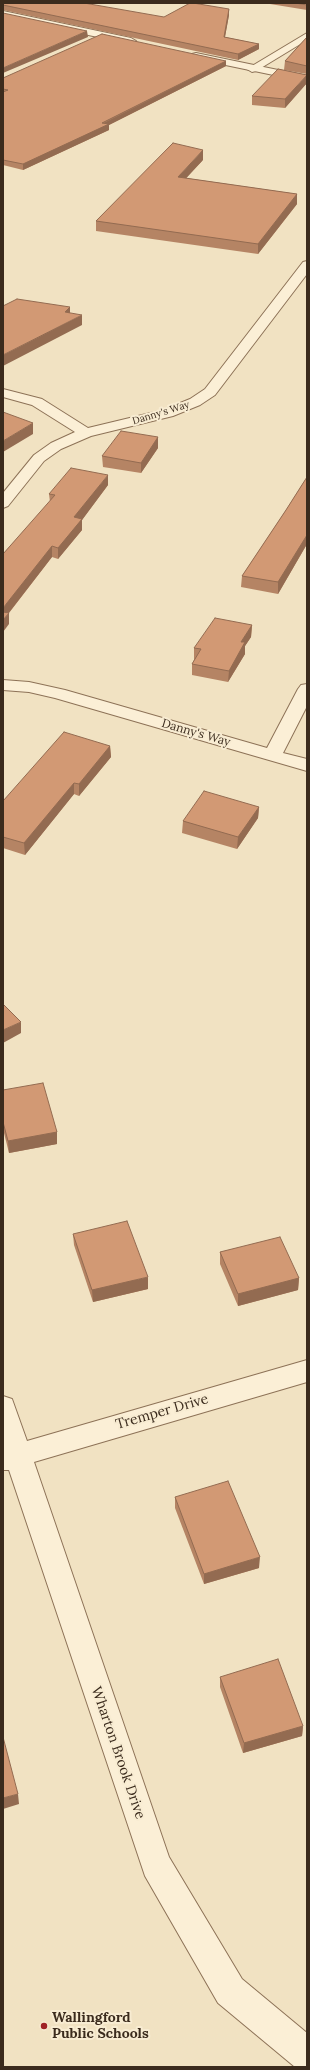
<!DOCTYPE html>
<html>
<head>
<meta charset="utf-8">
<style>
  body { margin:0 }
  #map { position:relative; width:310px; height:2070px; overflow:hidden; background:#f1e2c2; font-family:Lora,serif }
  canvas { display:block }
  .frame { position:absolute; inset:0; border:4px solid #3b2b1d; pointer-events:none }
</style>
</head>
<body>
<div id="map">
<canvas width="310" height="2070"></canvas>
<div class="frame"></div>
</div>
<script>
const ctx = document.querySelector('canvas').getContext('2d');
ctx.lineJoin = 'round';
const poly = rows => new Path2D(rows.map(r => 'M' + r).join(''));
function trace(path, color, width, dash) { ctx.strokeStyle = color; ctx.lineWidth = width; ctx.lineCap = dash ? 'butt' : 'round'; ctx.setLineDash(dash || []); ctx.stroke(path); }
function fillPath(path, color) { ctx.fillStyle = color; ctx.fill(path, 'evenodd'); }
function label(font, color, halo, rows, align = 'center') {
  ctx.font = font + ' Lora,serif'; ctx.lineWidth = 4; ctx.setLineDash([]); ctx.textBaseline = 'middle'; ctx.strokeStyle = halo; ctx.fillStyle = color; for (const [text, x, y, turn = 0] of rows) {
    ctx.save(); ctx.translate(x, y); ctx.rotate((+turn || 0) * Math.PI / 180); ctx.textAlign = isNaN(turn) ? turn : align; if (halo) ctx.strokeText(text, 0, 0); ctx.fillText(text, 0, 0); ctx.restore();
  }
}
const minor = poly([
  [307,33,307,40,256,71,252,72,247,69,307,33],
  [307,261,307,274,215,395,200,405,173,416,91,436,61,449,44,461,8,506,3,508,3,493,34,455,51,443,75,432,32,405,3,397,3,389,42,399,88,428,163,410,190,399,205,389,303,262,307,261],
  [3,680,29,682,65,690,267,748,298,689,301,685,307,684,307,706,283,753,307,759,307,771,55,698,29,692,3,690,3,680],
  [307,1360,307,1382,34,1462,169,1857,242,1979,307,2033,307,2067,295,2067,218,2003,145,1876,9,1470,3,1470,3,1396,12,1399,27,1441,307,1360]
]);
const tertiary = poly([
  [3,11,131,38,136,41,131,44,3,17,3,11],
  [196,53,307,76,307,82,192,58,191,56,192,54,196,53]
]);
const wall = poly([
  [3,3,164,17,229,9,229,15,225,37,259,44,259,49,238,60,3,10],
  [270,3,307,3,307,10,270,4],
  [307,37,307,74,284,70,285,61],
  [226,61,226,66,109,125,109,130,23,170,3,165,3,78],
  [307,83,285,108,252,105,252,96],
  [203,160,186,178,297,194,297,204,258,254,96,231,96,221],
  [158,437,158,448,141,473,103,467,102,456],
  [307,477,307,544,278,594,241,587,242,576,286,510],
  [108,485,82,520,82,530,58,559,52,557,9,613,9,624,3,554,50,502,49,494],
  [252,625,251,637,245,646,245,654,228,682,192,675,192,664,194,660,194,648],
  [110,746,111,757,79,796,74,794,25,855,3,848,3,801,14,790],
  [259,807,258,818,237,849,182,833,183,821],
  [3,1090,57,1132,57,1144,9,1153,3,1129],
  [73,1234,148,1289,93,1302,74,1245],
  [220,1252,299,1278,298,1290,238,1306,220,1264],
  [175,1497,259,1568,204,1584,175,1508],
  [220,1677,303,1726,302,1736,243,1753,220,1687]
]);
const shadedWall = poly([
  [229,9,229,15,224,42,224,37],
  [87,31,88,37,3,73,3,68],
  [259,44,259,49,238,60,238,54],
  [226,61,226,66,109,125,109,130,23,170,23,164],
  [307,75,307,83,285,108,285,99],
  [203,150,203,160,178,187,178,177],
  [297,194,297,204,258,254,258,244],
  [70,307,70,318,65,312],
  [82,315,82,325,3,366,3,355],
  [33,423,33,434,3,452,3,441],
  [158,437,158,448,141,473,141,463],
  [108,475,108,485,82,520,82,530,58,559,58,548,74,517],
  [307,535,307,544,278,594,278,582],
  [52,546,52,557,4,619,9,613,9,624,3,632,3,608],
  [252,625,251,637,245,646,245,654,228,682,229,671,241,642],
  [110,746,111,757,79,796,79,784],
  [74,783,74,794,25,855,24,843],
  [259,807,258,818,237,849,238,837],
  [21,1022,21,1033,3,1043,3,1030],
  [57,1132,57,1144,9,1153,8,1141],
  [148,1277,148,1289,93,1302,92,1290],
  [299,1278,298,1290,238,1306,238,1294],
  [260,1557,259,1568,204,1584,204,1574],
  [303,1726,302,1736,243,1753,244,1743],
  [18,1794,19,1804,3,1809,3,1798]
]);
const building = poly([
  [3,3,84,3,164,17,190,3,193,3,229,9,224,37,259,44,238,54,3,5,3,3],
  [295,3,307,3,307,5,295,3],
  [3,13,87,31,3,68,3,13],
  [102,34,226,61,102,123,109,124,23,164,3,160,3,92,8,90,3,89,3,78,102,34],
  [307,37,307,66,285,61,307,37],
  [278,69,307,75,285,99,252,96,278,69],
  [173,143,203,150,178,177,297,194,258,244,96,221,173,143],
  [17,299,70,307,65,312,82,315,3,355,3,306,17,299],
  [3,412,33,423,3,441,3,412],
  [121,431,158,437,141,463,102,456,121,431],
  [71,468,108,475,74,517,82,519,58,548,52,546,3,608,3,554,55,495,49,494,71,468],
  [307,477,307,535,278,582,242,576,286,510,307,477],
  [3,612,9,613,3,620,3,612],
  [215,618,252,625,241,642,245,642,229,671,192,664,201,649,194,648,215,618],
  [64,732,110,746,79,784,74,783,24,843,3,837,3,801,64,732],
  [204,791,259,807,238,837,183,821,204,791],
  [3,1004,21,1022,3,1030,3,1004],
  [43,1083,57,1132,8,1141,3,1122,3,1090,43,1083],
  [127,1221,148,1277,92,1290,73,1234,127,1221],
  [280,1237,299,1278,238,1294,220,1252,280,1237],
  [228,1481,260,1557,204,1574,175,1497,228,1481],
  [278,1659,303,1726,244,1743,220,1677,278,1659],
  [3,1737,18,1794,3,1798,3,1737]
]);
const markers = [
  [44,2026,4,"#a02226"]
];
const farStreetnames = [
  ["Danny's Way",161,413,-17]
];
const streetNames = [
  ["Danny's Way",196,733,16]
];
const nearStreetnames = [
  ["Tremper Drive",162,1412,-16],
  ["Wharton Brook Drive",118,1753,71]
];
const nearPoinames = [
  ["Wallingford",52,2018],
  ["Public Schools",52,2034]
];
trace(minor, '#8d7257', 2);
trace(tertiary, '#8d7257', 2);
fillPath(minor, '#fbefd6');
fillPath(tertiary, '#fbefd6');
fillPath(wall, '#b58464');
fillPath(shadedWall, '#936b51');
fillPath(building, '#d29974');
trace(building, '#936b51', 1);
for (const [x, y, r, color] of markers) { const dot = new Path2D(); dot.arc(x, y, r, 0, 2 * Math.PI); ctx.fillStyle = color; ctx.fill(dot); trace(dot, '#f8ecd2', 1.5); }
label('10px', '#3b2b1d', '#f8ecd2', farStreetnames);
label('12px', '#3b2b1d', '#f8ecd2', streetNames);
label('14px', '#3b2b1d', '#f8ecd2', nearStreetnames);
label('bold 14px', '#3b2b1d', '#f8ecd2', nearPoinames, 'left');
</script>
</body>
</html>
